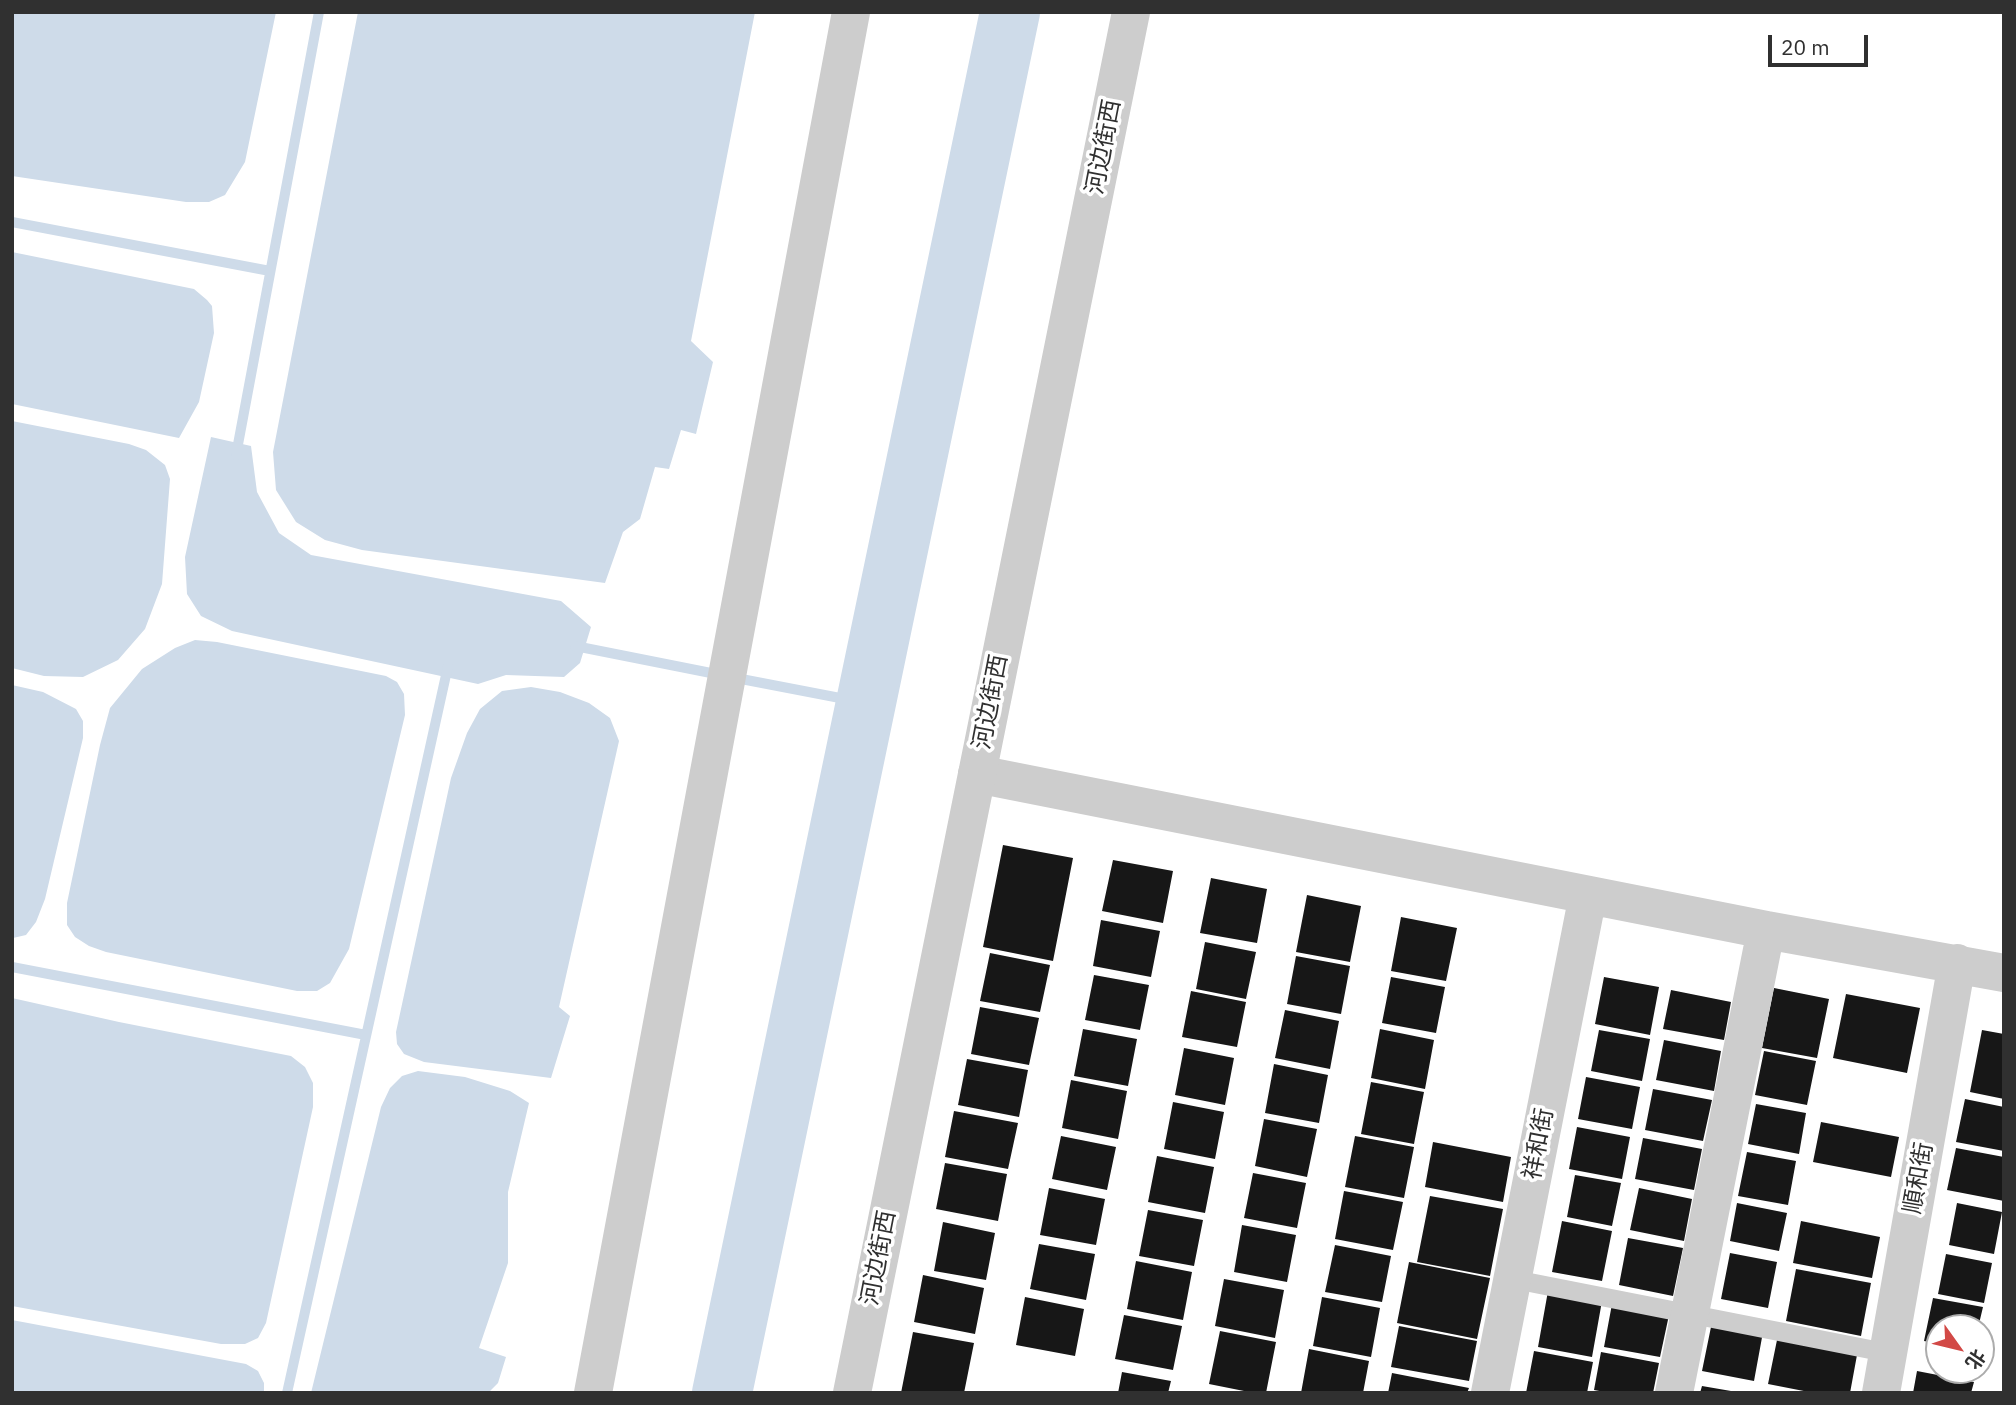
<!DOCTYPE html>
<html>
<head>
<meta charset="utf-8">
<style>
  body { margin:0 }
  #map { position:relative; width:2016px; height:1405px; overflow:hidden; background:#fff; font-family:"IBM Plex Sans","Noto Sans SC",sans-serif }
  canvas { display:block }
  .frame { position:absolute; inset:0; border:14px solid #303030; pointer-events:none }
  .north { position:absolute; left:1925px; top:1314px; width:70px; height:70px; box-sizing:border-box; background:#fff; border:2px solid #acacac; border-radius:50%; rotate:124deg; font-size:19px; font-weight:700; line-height:28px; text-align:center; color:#303030 }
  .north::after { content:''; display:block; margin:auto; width:24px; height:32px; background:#d24946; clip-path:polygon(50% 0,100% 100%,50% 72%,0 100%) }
  .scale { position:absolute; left:1768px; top:35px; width:100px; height:32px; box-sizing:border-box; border:4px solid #303030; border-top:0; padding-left:9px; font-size:21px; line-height:24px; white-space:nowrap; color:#303030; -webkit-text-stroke:5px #fff; paint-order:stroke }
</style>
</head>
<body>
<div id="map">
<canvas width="2016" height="1405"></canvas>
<div class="frame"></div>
<div class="north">北</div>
<div class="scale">20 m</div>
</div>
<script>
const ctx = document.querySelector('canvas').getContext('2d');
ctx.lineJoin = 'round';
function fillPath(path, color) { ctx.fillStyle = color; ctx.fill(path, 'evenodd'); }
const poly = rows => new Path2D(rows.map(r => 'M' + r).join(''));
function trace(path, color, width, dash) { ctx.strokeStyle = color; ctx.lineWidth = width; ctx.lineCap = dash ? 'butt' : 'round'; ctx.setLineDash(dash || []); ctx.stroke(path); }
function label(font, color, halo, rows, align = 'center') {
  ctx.font = font + ' "IBM Plex Sans","Noto Sans SC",sans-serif'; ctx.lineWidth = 7; ctx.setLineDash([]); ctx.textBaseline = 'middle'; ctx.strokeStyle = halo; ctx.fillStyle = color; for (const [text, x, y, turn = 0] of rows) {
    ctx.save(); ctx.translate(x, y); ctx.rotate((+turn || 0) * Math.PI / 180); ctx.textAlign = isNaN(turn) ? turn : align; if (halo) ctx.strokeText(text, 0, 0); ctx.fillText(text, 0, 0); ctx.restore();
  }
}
const water = poly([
  [12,12,276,12,245,162,225,195,209,202,186,202,12,176],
  [358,12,755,12,691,341,713,362,696,434,681,430,669,469,655,467,640,519,623,532,605,583,362,550,325,540,296,522,276,490,273,452],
  [12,252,194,289,207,300,212,306,214,333,199,402,179,438,12,404],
  [12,421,129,444,146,450,165,465,170,479,162,584,145,629,118,660,83,677,44,676,12,668],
  [211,437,251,446,257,492,279,533,311,555,561,601,591,627,580,663,564,677,506,675,478,684,232,631,201,616,187,594,185,557],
  [195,640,217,642,386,676,397,682,404,694,405,715,349,949,330,983,317,991,297,991,106,952,89,946,75,937,67,925,67,903,100,745,110,708,142,669,175,648],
  [12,685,43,692,76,709,83,721,83,738,45,899,36,922,26,935,13,938],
  [531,687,560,692,589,703,610,718,619,741,559,1007,570,1016,551,1078,424,1062,404,1054,397,1044,396,1032,451,778,467,733,480,709,502,691],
  [12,998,119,1022,291,1056,305,1067,313,1083,313,1107,266,1323,258,1338,245,1344,221,1344,12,1306],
  [418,1071,465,1077,510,1091,529,1103,508,1192,508,1263,479,1348,506,1357,498,1383,488,1393,311,1393,381,1107,390,1088,402,1076],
  [12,1320,246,1364,258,1371,264,1383,264,1393,12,1393]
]);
const stream = poly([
  [12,222,270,271],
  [236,455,319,12],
  [575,646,721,675],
  [736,678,866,703],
  [12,967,366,1035],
  [287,1393,448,666]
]);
const river = poly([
  [722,1393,1010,12]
]);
const building = poly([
  [1003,845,1073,858,1053,961,983,947],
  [1113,860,1173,871,1163,923,1102,911],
  [1211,878,1267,889,1257,943,1200,933],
  [1307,895,1361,906,1350,962,1296,952],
  [1401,917,1457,928,1446,981,1391,971],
  [1101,920,1160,931,1151,977,1093,966],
  [1205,942,1256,952,1246,999,1196,989],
  [990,953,1050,965,1040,1012,980,1001],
  [1296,956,1350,966,1341,1014,1287,1004],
  [1094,975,1149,985,1140,1030,1085,1020],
  [1391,977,1445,987,1436,1033,1382,1023],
  [1604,977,1659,987,1650,1035,1595,1024],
  [1774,988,1829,999,1817,1058,1762,1048],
  [1671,990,1731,1002,1724,1040,1663,1029],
  [1191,991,1246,1002,1237,1047,1182,1037],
  [1846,994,1920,1008,1907,1073,1833,1058],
  [980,1007,1039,1018,1029,1065,971,1054],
  [1285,1010,1339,1021,1330,1069,1275,1058],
  [1083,1029,1137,1039,1128,1086,1074,1076],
  [1380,1029,1434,1040,1425,1089,1371,1078],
  [1599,1030,1650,1039,1642,1081,1591,1071],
  [1982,1030,2004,1034,2004,1099,1970,1092],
  [1664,1040,1721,1051,1714,1091,1656,1080],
  [1184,1048,1234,1058,1225,1105,1175,1095],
  [1764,1051,1816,1061,1807,1105,1755,1095],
  [967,1059,1028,1070,1019,1117,958,1105],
  [1274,1064,1328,1075,1319,1123,1265,1113],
  [1586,1077,1640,1087,1632,1129,1578,1119],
  [1071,1080,1127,1091,1118,1139,1062,1128],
  [1371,1082,1424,1092,1414,1144,1361,1134],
  [1653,1089,1712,1100,1703,1141,1645,1130],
  [1965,1099,2004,1107,2004,1151,1956,1142],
  [1173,1102,1224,1112,1215,1159,1164,1149],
  [1756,1104,1806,1113,1799,1154,1748,1144],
  [954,1111,1018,1123,1008,1169,945,1157],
  [1264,1119,1317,1129,1307,1177,1255,1166],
  [1821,1122,1899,1137,1891,1177,1813,1162],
  [1577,1127,1630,1137,1622,1179,1569,1169],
  [1061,1136,1116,1147,1107,1190,1052,1179],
  [1355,1136,1414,1147,1404,1198,1345,1187],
  [1643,1138,1702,1149,1694,1190,1635,1179],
  [1433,1142,1511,1157,1503,1202,1425,1187],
  [1956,1148,2004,1157,2004,1201,1947,1190],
  [1747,1152,1796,1161,1788,1205,1738,1196],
  [1157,1156,1214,1167,1205,1213,1148,1202],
  [945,1163,1007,1174,998,1221,936,1209],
  [1253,1173,1306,1183,1297,1228,1244,1218],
  [1575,1175,1621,1183,1612,1226,1567,1217],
  [1049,1188,1105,1199,1096,1245,1040,1235],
  [1639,1188,1692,1199,1684,1241,1630,1230],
  [1344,1191,1403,1202,1393,1250,1335,1239],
  [1430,1196,1503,1209,1490,1276,1417,1262],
  [1737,1203,1787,1213,1779,1251,1730,1241],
  [1957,1203,2002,1212,1994,1254,1949,1245],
  [1148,1210,1203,1220,1194,1266,1139,1256],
  [1562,1221,1612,1231,1602,1281,1552,1272],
  [1801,1221,1880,1237,1872,1278,1793,1263],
  [943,1222,995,1233,986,1280,934,1271],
  [1242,1225,1296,1235,1287,1282,1234,1272],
  [1628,1238,1683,1248,1673,1296,1619,1285],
  [1039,1244,1095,1254,1086,1300,1030,1289],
  [1335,1245,1391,1256,1382,1302,1325,1292],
  [1730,1253,1777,1262,1768,1308,1721,1299],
  [1946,1254,1992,1263,1984,1303,1938,1294],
  [1136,1261,1192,1272,1183,1320,1127,1309],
  [1409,1262,1490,1278,1477,1339,1397,1323],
  [1796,1269,1871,1283,1861,1336,1786,1321],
  [923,1275,984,1288,975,1334,914,1322],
  [1224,1279,1284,1290,1275,1338,1215,1326],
  [1548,1291,1602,1301,1592,1357,1538,1347],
  [1025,1297,1084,1309,1075,1356,1016,1345],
  [1322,1297,1380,1308,1371,1357,1313,1346],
  [1933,1298,1983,1307,1978,1328,1939,1328,1939,1344,1924,1341],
  [1612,1304,1669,1315,1660,1357,1604,1347],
  [1124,1315,1182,1326,1173,1370,1115,1359],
  [1712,1322,1763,1332,1754,1381,1702,1371],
  [1399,1326,1477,1341,1469,1381,1391,1367],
  [1220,1331,1276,1342,1266,1393,1254,1393,1209,1384],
  [913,1332,974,1343,964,1393,901,1393],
  [1777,1340,1857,1355,1850,1393,1814,1393,1768,1384],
  [1309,1349,1369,1361,1363,1393,1301,1393],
  [1534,1351,1593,1362,1587,1393,1526,1393],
  [1601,1352,1659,1363,1653,1393,1610,1393,1594,1390],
  [1917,1371,1974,1382,1971,1393,1913,1393],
  [1122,1372,1171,1381,1168,1393,1118,1393],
  [1392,1373,1469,1388,1467,1393,1388,1393],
  [1702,1386,1731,1391,1731,1393,1700,1393]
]);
const service = poly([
  [1512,1279,1888,1353]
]);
const minor = poly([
  [977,774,1766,930,2004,973],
  [593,1393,851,12],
  [1490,1393,1588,895],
  [1674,1393,1766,930],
  [1881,1393,1957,963]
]);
const tertiary = poly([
  [852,1393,1131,12]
]);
const streetNames = [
  ["河边街西",1104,147,-79],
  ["河边街西",991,702,-79],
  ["祥和街",1539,1144,-79],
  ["順和街",1919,1178,-80],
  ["河边街西",879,1258,-79]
];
fillPath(water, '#cedbe9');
trace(stream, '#cedbe9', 10);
trace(river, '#cedbe9', 60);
fillPath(building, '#171717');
trace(service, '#cdcdcd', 19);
trace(minor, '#cdcdcd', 38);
trace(tertiary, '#cdcdcd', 38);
label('24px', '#303030', '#fff', streetNames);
</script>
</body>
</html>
